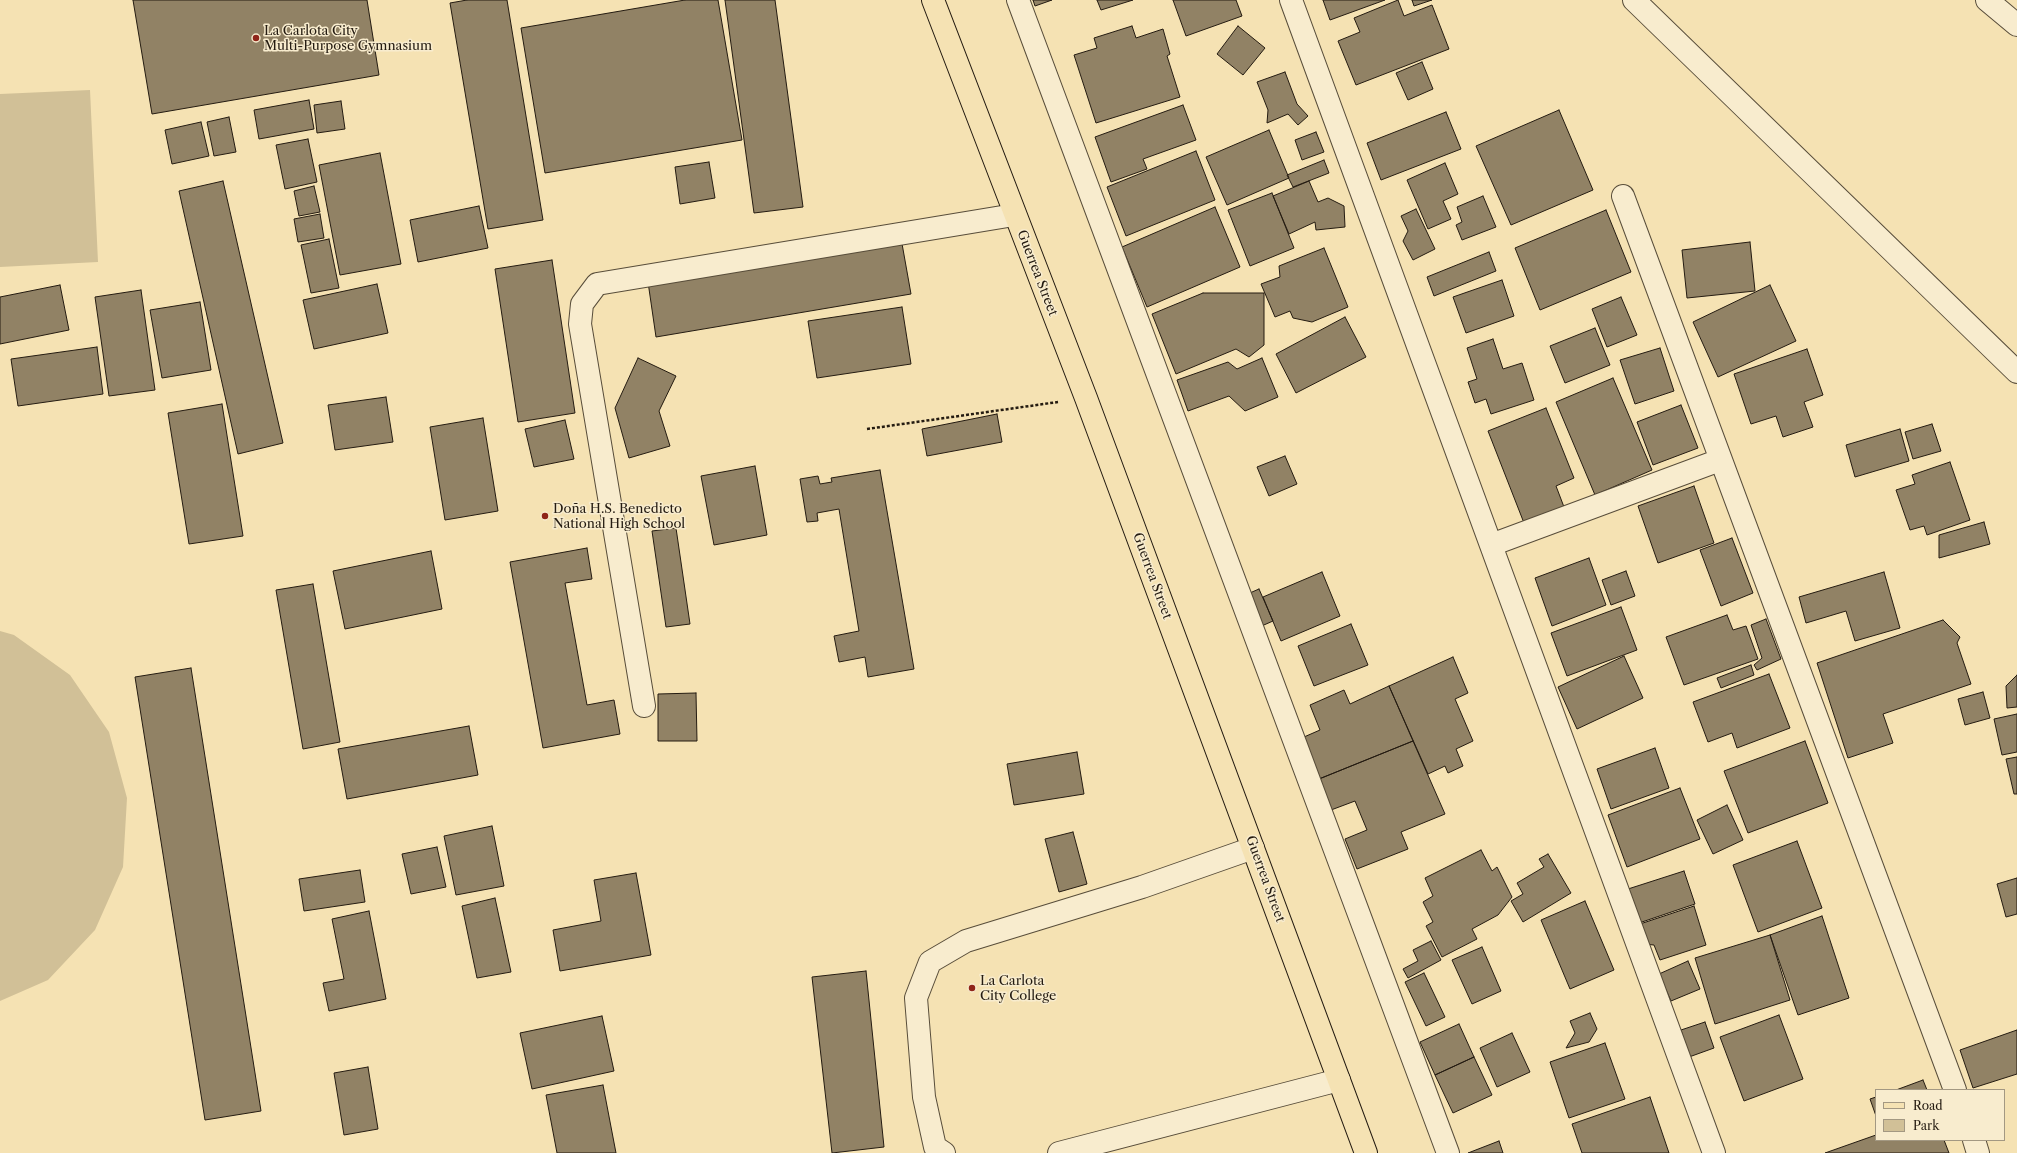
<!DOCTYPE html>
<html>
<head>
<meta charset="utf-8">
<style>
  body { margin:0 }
  #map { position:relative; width:2017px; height:1153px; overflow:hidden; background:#f5e2b3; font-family:"Libre Caslon Text",serif }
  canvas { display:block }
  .legend { position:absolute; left:1875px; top:1089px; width:130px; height:52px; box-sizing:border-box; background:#f8ecce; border:1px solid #a39882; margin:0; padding:5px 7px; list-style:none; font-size:12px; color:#241b11 }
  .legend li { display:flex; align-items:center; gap:8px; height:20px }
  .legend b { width:20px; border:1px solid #a39882 }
</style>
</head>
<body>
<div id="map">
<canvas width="2017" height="1153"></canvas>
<ul class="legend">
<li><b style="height:5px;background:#f5e2b3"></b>Road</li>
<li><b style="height:11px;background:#d1c097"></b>Park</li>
</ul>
</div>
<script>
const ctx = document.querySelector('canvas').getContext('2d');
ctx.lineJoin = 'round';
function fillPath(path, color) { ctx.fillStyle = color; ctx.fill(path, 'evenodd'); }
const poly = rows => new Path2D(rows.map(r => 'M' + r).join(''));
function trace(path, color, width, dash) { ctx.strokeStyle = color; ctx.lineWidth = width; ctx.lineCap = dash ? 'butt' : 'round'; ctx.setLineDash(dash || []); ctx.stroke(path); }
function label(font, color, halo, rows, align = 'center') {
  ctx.font = font + ' "Libre Caslon Text",serif'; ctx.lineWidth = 3; ctx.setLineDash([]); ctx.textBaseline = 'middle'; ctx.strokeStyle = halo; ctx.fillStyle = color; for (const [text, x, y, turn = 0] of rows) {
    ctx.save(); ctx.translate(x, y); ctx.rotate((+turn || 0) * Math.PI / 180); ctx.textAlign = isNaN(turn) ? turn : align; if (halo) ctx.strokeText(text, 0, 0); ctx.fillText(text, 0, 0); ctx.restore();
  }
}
const green = poly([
  [90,90,98,262,0,267,0,94],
  [0,631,14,635,70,675,109,732,127,798,123,867,95,930,48,980,0,1001]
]);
const building = poly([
  [133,0,367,0,379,75,152,114,133,0],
  [467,0,507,0,543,220,488,229,450,3,467,0],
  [685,0,718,0,742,140,545,173,521,28,685,0],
  [725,0,775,0,803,207,754,213,725,0],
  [1033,0,1052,0,1035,6,1033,0],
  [1097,0,1133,0,1101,10,1097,0],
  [1173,0,1236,0,1242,16,1186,36,1173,0],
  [1323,0,1385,0,1330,20,1323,0],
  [1398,0,1404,16,1432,5,1449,49,1356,85,1338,41,1360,32,1354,18,1398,0],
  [1412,0,1432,0,1414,6,1412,0],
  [1132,26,1136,38,1163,29,1170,54,1167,56,1180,97,1096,123,1074,55,1097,48,1094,38,1132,26],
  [1238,26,1265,48,1243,75,1217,54,1238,26],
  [1422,62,1433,89,1408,100,1396,73,1422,62],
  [1285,72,1297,104,1308,116,1298,125,1288,114,1267,123,1268,110,1257,82,1285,72],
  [309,100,314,129,259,139,254,110,309,100],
  [341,101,345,129,317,133,314,105,341,101],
  [1183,105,1196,140,1143,159,1147,169,1111,182,1095,137,1183,105],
  [1559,110,1593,190,1511,225,1476,146,1559,110],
  [1446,112,1461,149,1381,180,1367,143,1446,112],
  [229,117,236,152,214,156,207,122,229,117],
  [201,122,209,156,172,164,165,130,201,122],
  [1269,130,1289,178,1227,205,1206,157,1269,130],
  [1316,132,1324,152,1302,160,1295,140,1316,132],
  [308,139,317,182,285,189,276,145,308,139],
  [1196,151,1215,200,1126,236,1107,187,1196,151],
  [380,153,401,264,340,275,319,165,380,153],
  [1324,160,1329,173,1293,187,1287,175,1324,160],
  [709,162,715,198,680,204,675,167,709,162],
  [1445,163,1458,194,1443,201,1451,219,1428,229,1407,180,1445,163],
  [223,181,283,443,238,454,179,191,223,181],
  [1309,181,1318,202,1328,198,1344,206,1345,227,1316,230,1315,222,1289,234,1273,196,1309,181],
  [314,186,320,212,299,216,294,191,314,186],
  [1272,193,1294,248,1250,266,1228,210,1272,193],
  [1483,196,1496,227,1462,240,1456,225,1462,222,1457,207,1483,196],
  [479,206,488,248,418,262,410,220,479,206],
  [1215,207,1240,267,1147,307,1122,247,1215,207],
  [1416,209,1435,249,1413,260,1403,241,1408,231,1401,216,1416,209],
  [1606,210,1631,272,1540,310,1515,248,1606,210],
  [320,214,324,238,298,242,294,219,320,214],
  [901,238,911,294,656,337,648,282,901,238],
  [329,239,339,288,311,293,301,245,329,239],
  [1750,242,1755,291,1687,298,1682,250,1750,242],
  [1324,248,1348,307,1312,322,1293,318,1290,311,1275,317,1261,284,1280,277,1279,266,1324,248],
  [1489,252,1496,271,1434,296,1427,277,1489,252],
  [552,260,575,413,518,422,495,269,552,260],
  [1502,280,1514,316,1466,333,1453,297,1502,280],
  [377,284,388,333,314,349,303,300,377,284],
  [60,285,69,330,0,344,0,297,60,285],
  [1770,285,1796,341,1718,377,1693,322,1770,285],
  [141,290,155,390,109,396,95,297,141,290],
  [1203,293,1264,293,1264,345,1249,357,1236,349,1176,374,1152,314,1203,293],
  [1621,297,1637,335,1607,347,1592,309,1621,297],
  [200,302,211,370,162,378,150,310,200,302],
  [902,307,911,364,817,378,808,321,902,307],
  [1345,317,1366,357,1296,393,1276,354,1345,317],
  [1595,328,1610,365,1565,383,1550,346,1595,328],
  [1493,339,1503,369,1522,363,1534,400,1491,414,1486,399,1475,403,1468,382,1477,379,1467,348,1493,339],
  [97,347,103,394,18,406,11,359,97,347],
  [1660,348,1674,391,1635,404,1620,360,1660,348],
  [1807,349,1823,395,1804,402,1813,427,1783,437,1776,416,1751,424,1734,374,1807,349],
  [638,358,676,376,659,411,670,446,629,458,615,408,638,358],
  [1262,358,1278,397,1245,411,1229,396,1188,411,1177,380,1228,362,1237,369,1262,358],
  [1613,378,1652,470,1595,495,1556,402,1613,378],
  [386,397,393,442,335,450,328,405,386,397],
  [222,404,243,536,189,544,168,413,222,404],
  [1681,405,1698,448,1653,465,1637,422,1681,405],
  [1546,408,1574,478,1556,486,1564,507,1524,523,1488,431,1546,408],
  [997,414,1002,442,927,456,922,429,997,414],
  [483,418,498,511,445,520,430,427,483,418],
  [565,420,574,459,534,467,525,429,565,420],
  [1932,424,1941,451,1913,459,1905,432,1932,424],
  [1900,429,1909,461,1855,477,1846,445,1900,429],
  [1285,456,1297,484,1269,496,1257,467,1285,456],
  [1950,462,1970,520,1927,535,1924,526,1910,530,1896,490,1915,484,1912,475,1950,462],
  [755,466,767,535,714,545,701,476,755,466],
  [880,470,914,669,868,677,865,657,839,662,834,636,859,631,839,509,817,513,818,521,807,522,800,479,818,476,820,484,832,482,831,478,880,470],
  [1694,486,1714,543,1658,563,1638,506,1694,486],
  [1984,522,1990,544,1939,558,1939,535,1984,522],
  [676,528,690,624,666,627,652,531,676,528],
  [1732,538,1753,593,1721,606,1700,550,1732,538],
  [587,548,592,579,565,583,587,705,614,700,620,734,543,748,510,562,587,548],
  [431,551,442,609,345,629,333,571,431,551],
  [1589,558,1606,605,1552,626,1535,578,1589,558],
  [1626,571,1635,596,1611,605,1602,580,1626,571],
  [1322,572,1340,616,1281,641,1263,597,1322,572],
  [1884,572,1900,628,1855,641,1846,611,1806,623,1799,597,1884,572],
  [313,584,340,742,303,749,276,590,313,584],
  [1259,589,1273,621,1257,628,1243,596,1259,589],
  [1621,607,1637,650,1567,676,1551,633,1621,607],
  [1727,615,1733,630,1746,626,1758,659,1684,685,1666,637,1727,615],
  [1766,619,1781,659,1757,670,1754,665,1762,658,1751,625,1766,619],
  [1943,620,1960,637,1957,643,1971,684,1883,714,1893,743,1848,758,1817,663,1943,620],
  [1351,624,1368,665,1314,686,1298,646,1351,624],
  [1624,656,1643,698,1577,729,1558,687,1624,656],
  [1453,657,1468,693,1455,699,1473,741,1456,749,1463,766,1448,773,1445,766,1428,774,1389,686,1453,657],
  [1751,665,1754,675,1721,688,1717,678,1751,665],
  [191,668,261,1111,205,1120,135,677,191,668],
  [1769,674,1790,728,1737,748,1732,733,1708,742,1693,702,1769,674],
  [2017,675,2017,707,2007,708,2006,686,2017,675],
  [1389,686,1413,741,1319,779,1304,737,1320,730,1310,705,1344,690,1350,704,1389,686],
  [1983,692,1990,718,1965,725,1958,699,1983,692],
  [696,693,697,741,658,741,658,694,696,693],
  [2017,714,2017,752,2002,755,1994,719,2017,714],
  [469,726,478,775,347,799,338,749,469,726],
  [1413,741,1445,814,1401,832,1408,849,1357,869,1345,839,1367,830,1355,801,1331,810,1319,779,1413,741],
  [1805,741,1828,803,1748,833,1724,771,1805,741],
  [1655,748,1669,788,1611,809,1597,769,1655,748],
  [1077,752,1084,794,1014,805,1007,764,1077,752],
  [2017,757,2017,794,2014,794,2006,759,2017,757],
  [1680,788,1700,839,1627,867,1608,815,1680,788],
  [1727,805,1743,840,1713,854,1697,820,1727,805],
  [492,826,504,886,456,895,444,836,492,826],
  [1073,832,1087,884,1059,892,1045,839,1073,832],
  [1797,841,1822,908,1758,932,1733,865,1797,841],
  [437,847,446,887,411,894,402,854,437,847],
  [1481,850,1492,871,1497,867,1512,897,1498,915,1472,929,1477,939,1442,957,1426,926,1433,922,1423,902,1433,896,1425,878,1481,850],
  [1548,854,1571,893,1523,922,1511,901,1523,894,1517,883,1544,867,1539,859,1548,854],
  [360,870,365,902,304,911,299,879,360,870],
  [1684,871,1695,904,1639,923,1628,889,1684,871],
  [636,873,651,955,560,971,553,930,601,921,594,880,636,873],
  [2017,878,2017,914,2006,917,1997,884,2017,878],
  [495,898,511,972,477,978,462,906,495,898],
  [1585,901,1614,970,1570,989,1541,920,1585,901],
  [1694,906,1706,945,1660,960,1654,945,1643,944,1637,925,1694,906],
  [369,911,386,999,329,1011,323,983,344,979,332,919,369,911],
  [1822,916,1849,998,1798,1015,1770,935,1822,916],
  [1770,935,1790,1000,1715,1024,1695,958,1770,935],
  [1431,941,1441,960,1408,978,1403,969,1418,961,1413,950,1431,941],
  [1482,947,1501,991,1472,1004,1452,960,1482,947],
  [1688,961,1700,989,1671,1001,1659,974,1688,961],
  [866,971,884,1147,832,1153,812,977,866,971],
  [1424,973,1445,1017,1426,1026,1405,982,1424,973],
  [1590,1013,1597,1029,1589,1042,1566,1048,1575,1033,1570,1021,1590,1013],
  [1779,1015,1803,1079,1744,1101,1720,1037,1779,1015],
  [602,1016,614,1071,532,1089,520,1033,602,1016],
  [1705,1022,1714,1048,1689,1057,1681,1030,1705,1022],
  [1459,1024,1474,1057,1435,1075,1420,1042,1459,1024],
  [2017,1030,2017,1074,1973,1088,1960,1050,2017,1030],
  [1512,1033,1530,1072,1497,1087,1480,1048,1512,1033],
  [1605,1043,1625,1099,1569,1118,1550,1062,1605,1043],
  [1474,1057,1492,1095,1453,1113,1435,1075,1474,1057],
  [368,1067,378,1129,344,1135,334,1073,368,1067],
  [1923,1080,1927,1090,1896,1090,1923,1080],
  [603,1085,616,1153,557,1153,546,1095,603,1085],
  [1650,1097,1669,1153,1582,1153,1572,1124,1650,1097],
  [1876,1097,1876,1116,1870,1099,1876,1097],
  [1876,1135,1876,1140,1944,1140,1949,1153,1825,1153,1876,1135],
  [1499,1141,1503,1153,1468,1153,1499,1141]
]);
const path = poly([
  [867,429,1058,402]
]);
const minor = poly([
  [1018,0,1448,1153],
  [1291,0,1714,1153],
  [1634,0,2017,372],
  [1987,0,2017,25],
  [1623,196,1955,1090],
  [1491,545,1720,460],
  [644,706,580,324,582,304,597,284,1014,215],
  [1974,1140,1978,1153],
  [944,1153,935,1147,924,1097,916,998,930,962,966,941,1142,887,1253,848],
  [1059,1153,1339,1080]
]);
const major = poly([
  [933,0,1086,398,1366,1153]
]);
const markers = [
  [256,38,4,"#8f2418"],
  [545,516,4,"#8f2418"],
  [972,988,4,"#8f2418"]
];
const poiNames = [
  ["La Carlota City",264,31],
  ["Multi-Purpose Gymnasium",264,46],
  ["Doña H.S. Benedicto",553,509],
  ["National High School",553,524],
  ["La Carlota",980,981],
  ["City College",980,996]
];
const streetNames = [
  ["Guerrea Street",1037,273,69],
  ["Guerrea Street",1152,576,70],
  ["Guerrea Street",1265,879,70]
];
fillPath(green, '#d1c097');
fillPath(building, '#918265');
trace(building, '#241b11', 1);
trace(minor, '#584d3a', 24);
trace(major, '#241b11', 24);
trace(path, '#241b11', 2.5, [3, 2]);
trace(minor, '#f8ecce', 22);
trace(major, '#f5e2b3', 22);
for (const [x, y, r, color] of markers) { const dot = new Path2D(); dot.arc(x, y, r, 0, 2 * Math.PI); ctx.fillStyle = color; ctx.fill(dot); trace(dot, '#f8ecce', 1.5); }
label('13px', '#241b11', '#f8ecce', poiNames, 'left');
label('13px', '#241b11', '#f8ecce', streetNames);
</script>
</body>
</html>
